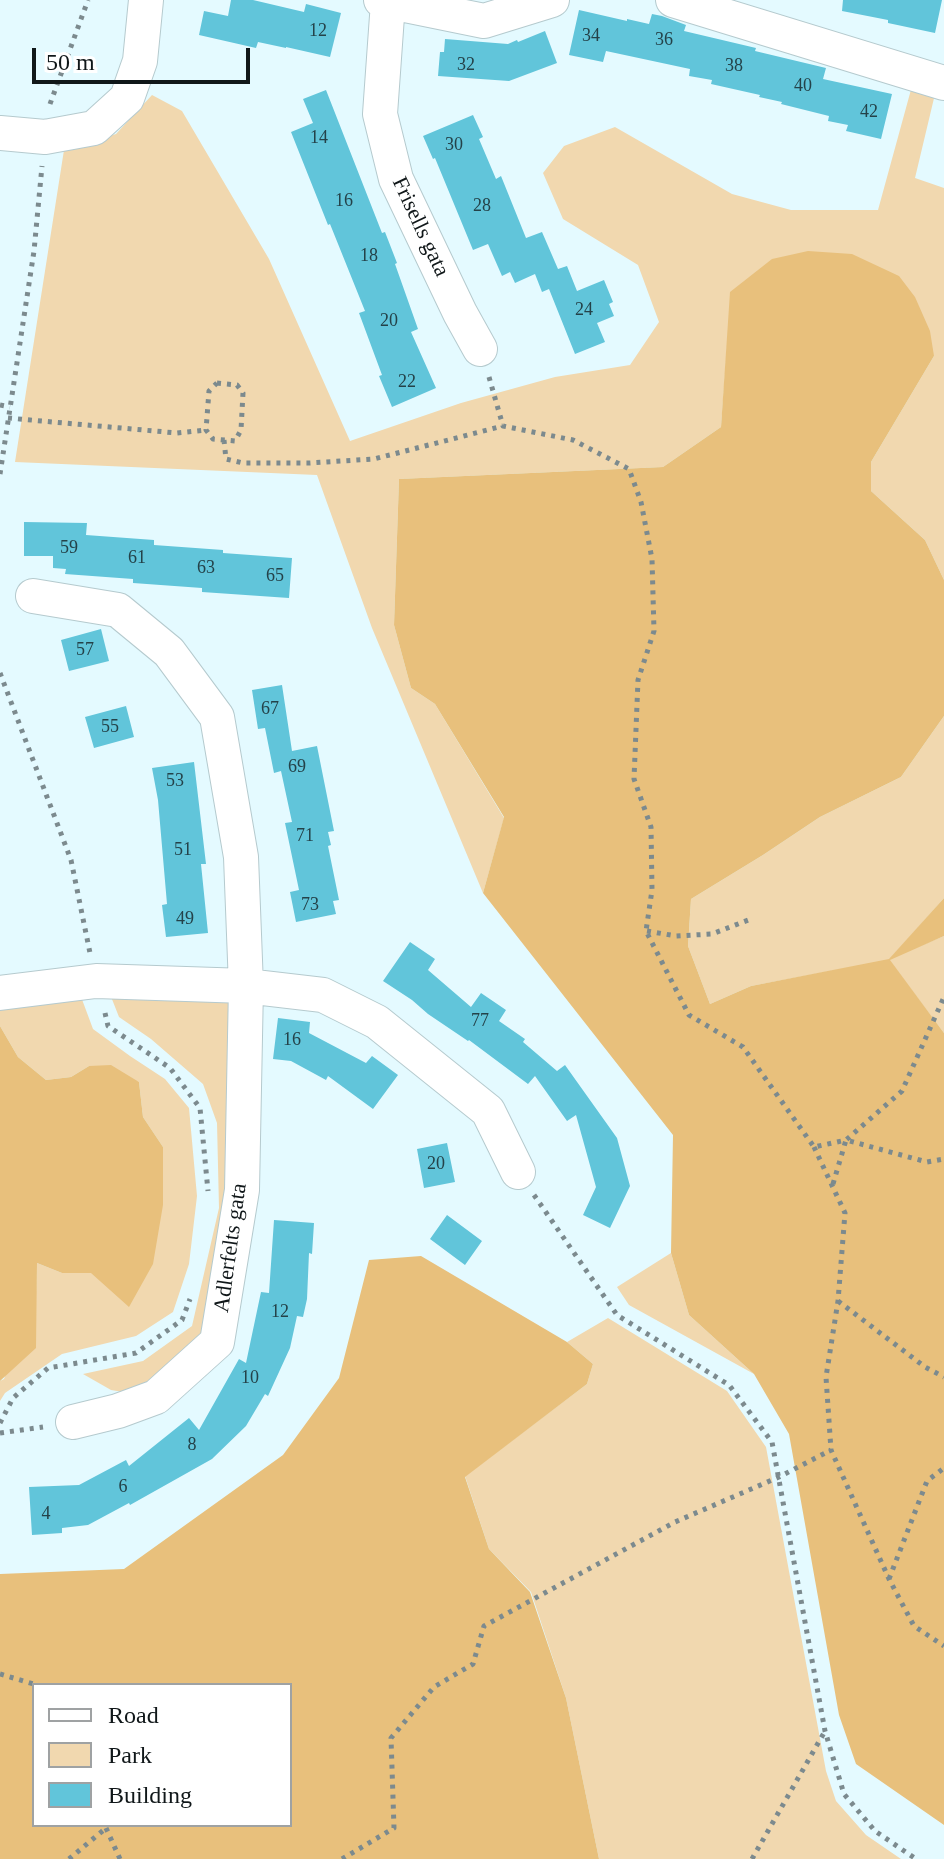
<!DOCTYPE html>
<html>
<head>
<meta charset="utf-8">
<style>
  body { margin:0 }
  #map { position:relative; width:944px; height:1859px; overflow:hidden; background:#e4faff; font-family:Georgia,serif }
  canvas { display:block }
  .legend { position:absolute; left:32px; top:1683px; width:260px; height:144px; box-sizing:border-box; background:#fff; border:2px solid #9fa2a3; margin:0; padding:10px 14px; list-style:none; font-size:24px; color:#101719 }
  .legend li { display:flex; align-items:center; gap:16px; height:40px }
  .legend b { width:40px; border:2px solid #9fa2a3 }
  .scale { position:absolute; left:32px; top:48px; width:218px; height:36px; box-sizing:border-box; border:4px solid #101719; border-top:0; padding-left:10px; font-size:24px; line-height:28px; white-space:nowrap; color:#101719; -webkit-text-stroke:6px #fff; paint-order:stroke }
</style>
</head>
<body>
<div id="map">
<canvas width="944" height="1859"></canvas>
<ul class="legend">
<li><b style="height:10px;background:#fff"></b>Road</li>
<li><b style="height:22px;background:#f1d8af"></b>Park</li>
<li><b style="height:22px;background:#61c5da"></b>Building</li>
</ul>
<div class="scale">50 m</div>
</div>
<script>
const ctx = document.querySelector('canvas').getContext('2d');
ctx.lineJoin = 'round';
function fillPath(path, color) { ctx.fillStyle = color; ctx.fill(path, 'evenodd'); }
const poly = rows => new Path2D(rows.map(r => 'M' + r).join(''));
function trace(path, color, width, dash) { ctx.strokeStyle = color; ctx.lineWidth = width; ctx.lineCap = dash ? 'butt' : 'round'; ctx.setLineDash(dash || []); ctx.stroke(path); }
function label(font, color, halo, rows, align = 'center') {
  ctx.font = font + ' Georgia,serif'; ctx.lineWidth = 6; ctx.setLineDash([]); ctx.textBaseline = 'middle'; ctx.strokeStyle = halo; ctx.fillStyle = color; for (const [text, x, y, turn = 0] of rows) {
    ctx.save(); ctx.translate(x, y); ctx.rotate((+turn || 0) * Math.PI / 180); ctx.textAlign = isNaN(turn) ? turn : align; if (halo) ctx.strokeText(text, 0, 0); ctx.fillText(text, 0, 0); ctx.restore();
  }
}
const green = poly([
  [912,86,935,94,915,178,944,188,944,580,925,540,871,491,871,462,934,356,731,292,721,427,663,467,399,479,394,625,411,688,435,704,504,818,483,893,372,628,317,475,15,462,64,150,116,134,152,95,182,111,269,259,350,441,461,403,555,377,630,365,659,322,638,265,563,219,543,173,564,146,615,127,732,194,791,210,878,210],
  [944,716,944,898,891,958,944,936,944,1033,889,960,751,986,710,1004,688,946,691,899,763,855,820,817,901,777],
  [108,989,222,995,233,1005,228,1214,205,1329,186,1357,157,1382,129,1393,111,1390,83,1374,143,1361,192,1326,219,1208,217,1123,203,1084,151,1039,119,1017],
  [80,994,93,1029,130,1056,165,1079,189,1108,197,1196,189,1264,173,1312,136,1336,62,1354,5,1393,0,1401,0,1381,4,1379,36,1293,37,1263,62,1273,91,1273,163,1205,163,1147,143,1117,139,1082,89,1066,71,1077,46,1080,18,1057,0,1026,0,1006],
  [671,1253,689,1315,754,1374,629,1305,617,1287],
  [608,1318,727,1391,766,1447,826,1771,836,1801,866,1835,901,1859,599,1859,566,1698,531,1592,489,1549,465,1476,587,1384,593,1364,567,1342]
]);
const forest = poly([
  [808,251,852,254,899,276,915,297,930,331,934,356,871,462,871,491,925,540,944,580,944,716,901,777,820,817,763,855,691,899,688,946,710,1004,751,986,889,959,944,898,944,936,890,960,944,1033,944,1825,856,1764,839,1715,789,1434,754,1374,689,1315,671,1253,673,1135,483,893,504,817,435,704,411,688,394,625,399,479,663,467,721,427,730,292,772,259],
  [0,1026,18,1057,46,1080,71,1077,89,1066,111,1065,139,1082,143,1117,163,1147,163,1205,153,1264,129,1307,91,1273,62,1273,37,1263,36,1348,0,1381],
  [421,1256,567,1342,593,1364,587,1384,465,1477,489,1549,530,1592,566,1698,599,1859,0,1859,0,1574,124,1569,283,1455,339,1378,369,1260],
  [34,1685,290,1685,290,1825,34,1825]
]);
const building = poly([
  [231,0,253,0,304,12,306,4,341,13,330,57,286,47,286,48,258,42,256,48,199,35,204,11,228,16],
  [843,0,942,0,935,33,888,23,888,20,842,11],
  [579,10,627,21,627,19,649,24,652,14,662,16,686,25,684,31,756,48,755,51,826,68,823,79,892,94,881,139,846,131,848,125,828,121,829,116,781,104,782,102,759,97,760,95,711,84,712,80,689,76,690,69,606,51,603,62,569,55],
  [545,31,557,63,509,81,438,76,440,52,444,52,445,39,508,44,517,40,518,42],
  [326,90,382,233,385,232,397,263,395,264,418,329,411,332,436,388,392,407,379,376,382,375,359,313,365,311,330,224,328,225,291,132,313,123,303,99],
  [473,115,483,137,479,139,496,179,501,176,526,238,542,232,558,269,567,266,577,291,604,280,613,302,609,304,614,316,597,323,605,342,575,354,549,289,542,292,535,274,515,283,510,272,502,276,488,244,473,250,435,158,433,159,423,136],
  [24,522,87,523,86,535,154,540,154,545,223,550,223,553,292,558,289,598,202,592,202,588,133,583,133,579,65,574,66,569,53,568,53,556,24,556],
  [101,629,109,661,69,671,61,640],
  [282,685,292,751,317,746,334,831,328,832,331,845,328,846,339,900,333,901,336,914,296,922,290,892,299,890,285,823,292,822,281,771,274,773,265,728,258,729,252,690],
  [126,706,134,737,94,748,85,717],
  [194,762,206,864,201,864,208,933,166,937,162,905,167,904,158,800,152,768],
  [410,942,435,959,428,970,471,1007,481,993,506,1010,499,1021,525,1039,523,1042,557,1071,565,1065,617,1138,630,1186,610,1228,583,1215,596,1187,576,1115,567,1121,535,1076,528,1084,469,1040,468,1041,428,1014,412,1000,383,981],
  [278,1018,310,1022,309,1033,366,1063,372,1056,398,1075,373,1109,328,1076,326,1080,291,1061,273,1059],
  [447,1143,455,1182,424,1188,417,1149],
  [447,1215,482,1241,465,1265,430,1239],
  [274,1220,314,1223,312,1254,309,1253,307,1299,303,1317,297,1316,290,1348,268,1396,265,1394,246,1426,212,1459,130,1505,129,1503,88,1525,62,1528,62,1533,32,1535,29,1487,79,1485,126,1460,129,1466,189,1418,199,1430,239,1359,246,1363,261,1292,269,1293]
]);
const path = poly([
  [50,104,88,0],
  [489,377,503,426,573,440,629,469,641,502,652,559,654,631,638,680,634,779,651,827,652,890,646,931,689,1015,743,1047,814,1147,846,1140,902,1091,944,997],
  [217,383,237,385,243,393,241,430,235,441,213,439,206,430,209,391,217,383],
  [0,405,10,407],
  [8,418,177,433,206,430],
  [224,440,226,459,243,463,310,463,374,459,503,426],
  [0,474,34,251,42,166],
  [0,673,71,860,90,953],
  [647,931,676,936,712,934,751,919],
  [105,1013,108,1026,170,1068,200,1108,208,1191],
  [814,1147,845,1213,838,1301,826,1377,831,1450,889,1579,914,1626,944,1646],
  [833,1184,846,1140,927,1162,944,1159],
  [534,1195,617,1315,729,1385,772,1442,825,1731,844,1794,875,1831,916,1859],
  [838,1301,925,1367,944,1377],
  [0,1423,13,1398,48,1368,136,1353,182,1320,190,1299],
  [0,1433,43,1427],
  [889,1579,927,1481,944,1468],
  [0,1674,37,1685],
  [106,1828,120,1859],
  [69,1859,106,1828,106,1825],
  [342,1859,394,1828,391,1738,434,1687,473,1664,484,1626,675,1522,779,1477,831,1450],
  [752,1859,825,1731]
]);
const street = poly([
  [381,0,484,21,552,0],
  [673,0,944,83],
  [388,2,380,114,396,179,460,313,480,349],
  [0,133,45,137,94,128,127,98,140,61,146,0],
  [33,596,118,610,169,652,217,717,241,857,246,986,242,1190,217,1342,156,1397,118,1411,73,1422],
  [0,993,96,981,246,986,323,995,377,1022,488,1111,518,1172]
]);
const numberNames = [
  ["12",318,31],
  ["34",591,36],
  ["36",664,40],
  ["32",466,65],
  ["38",734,66],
  ["40",803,86],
  ["42",869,112],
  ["14",319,138],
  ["30",454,145],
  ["16",344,201],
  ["28",482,206],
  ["18",369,256],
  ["24",584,310],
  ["20",389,321],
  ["22",407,382],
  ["59",69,548],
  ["61",137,558],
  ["63",206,568],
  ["65",275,576],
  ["57",85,650],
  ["67",270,709],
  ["55",110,727],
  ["69",297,767],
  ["53",175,781],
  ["71",305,836],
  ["51",183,850],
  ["73",310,905],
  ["49",185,919],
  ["77",480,1021],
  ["16",292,1040],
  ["20",436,1164],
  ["12",280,1312],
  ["10",250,1378],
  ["8",192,1445],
  ["6",123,1487],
  ["4",46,1514]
];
const streetNames = [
  ["Frisells gata",420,227,65],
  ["Adlerfelts gata",231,1248,-82]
];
fillPath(green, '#f1d8af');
fillPath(forest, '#e8c07c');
fillPath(building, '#61c5da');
trace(street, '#b5cace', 36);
trace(path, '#7c8a8e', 5, [4, 6]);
trace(street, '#fff', 34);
label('18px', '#244249', null, numberNames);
label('22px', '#101719', '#fff', streetNames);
</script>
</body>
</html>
